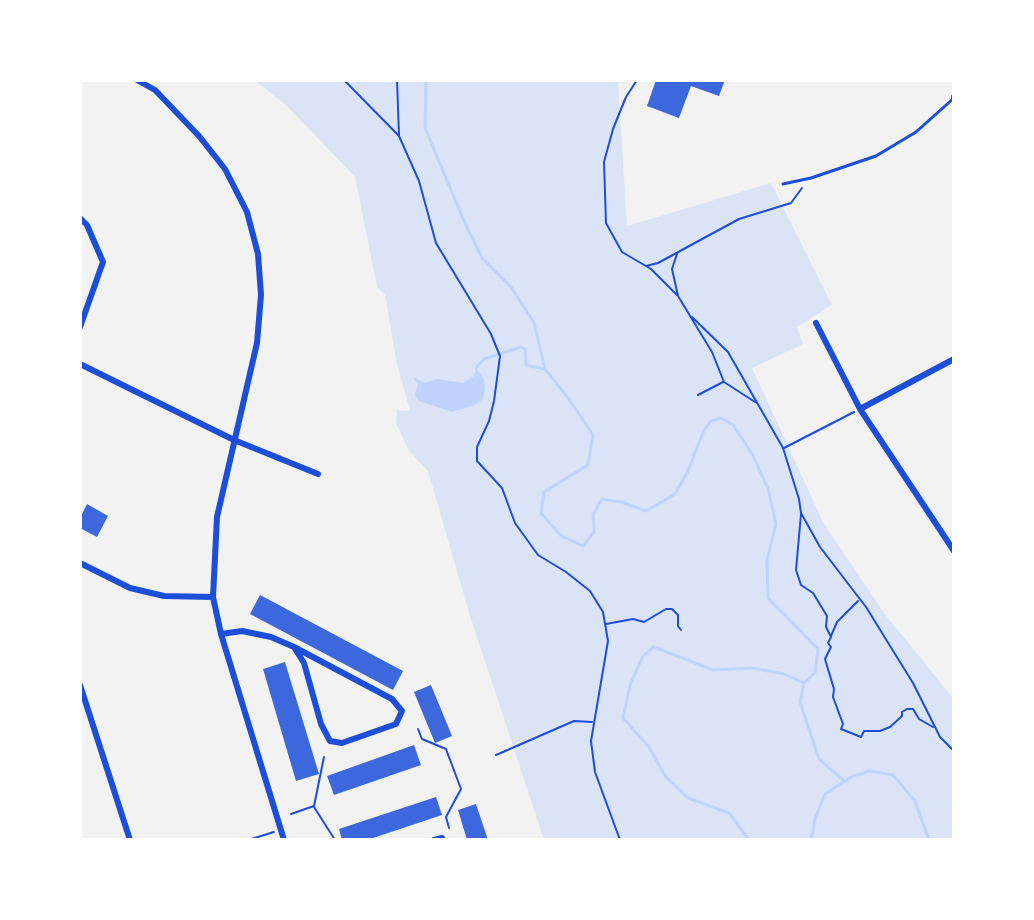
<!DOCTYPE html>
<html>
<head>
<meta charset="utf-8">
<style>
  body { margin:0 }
  #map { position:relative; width:1034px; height:920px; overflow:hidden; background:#f2f2f2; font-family:Lato,sans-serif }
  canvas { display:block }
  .frame { position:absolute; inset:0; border:82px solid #fff; pointer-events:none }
</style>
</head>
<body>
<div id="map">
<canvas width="1034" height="920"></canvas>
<div class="frame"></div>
</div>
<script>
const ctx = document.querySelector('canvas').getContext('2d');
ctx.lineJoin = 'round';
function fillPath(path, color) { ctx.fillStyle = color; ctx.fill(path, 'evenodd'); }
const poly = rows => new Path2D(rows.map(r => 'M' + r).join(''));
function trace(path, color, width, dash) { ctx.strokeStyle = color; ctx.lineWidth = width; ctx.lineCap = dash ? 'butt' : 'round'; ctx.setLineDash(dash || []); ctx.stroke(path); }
const green = poly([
  [254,80,618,80,627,226,771,183,832,305,797,327,803,344,752,368,823,522,884,613,954,699,954,840,544,840,470,616,428,471,409,451,396,423,397,410,410,411,397,364,385,295,377,287,355,177,287,106]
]);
const water = poly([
  [476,368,484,379,485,388,483,399,473,406,452,412,419,401,415,395,418,384,414,379,416,378,424,383,437,379,463,383,474,376]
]);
const stream = poly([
  [426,80,425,128,464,221,482,258,511,287,534,323,545,369,568,398,593,435,588,465,544,492,541,513,561,536,583,546,594,532,593,514,602,499,621,502,646,511,675,494,687,473,704,430,711,421,721,418,733,425,752,454,768,489,776,524,767,560,768,598,818,649,815,673,804,683,784,674,752,668,713,670,654,647,643,656,630,685,623,718,649,747,665,776,688,798,729,813,749,840],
  [476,368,484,359,521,347,525,349,526,365,545,369],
  [804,683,800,702,819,759,844,781],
  [811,840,815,819,825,794,853,776,870,771,893,775,915,801,929,840]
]);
const building = poly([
  [656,80,725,80,719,96,691,86,679,118,647,106],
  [87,504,108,516,97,537,80,528,80,518],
  [260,595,403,671,393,690,250,614],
  [285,662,319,774,296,781,263,669],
  [431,685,452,736,435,743,414,692],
  [414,745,421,765,334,795,327,776],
  [436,797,442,815,367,840,342,840,339,829],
  [476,804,488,840,467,840,458,810]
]);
const path = poly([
  [344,80,399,136,419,181,436,243,491,334,500,356,494,401,489,421,477,447,477,461,502,488,515,523,538,555,566,572,590,591,603,612,608,641,591,741,595,772,620,840],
  [397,80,399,135],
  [637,80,626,97,613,129,604,162,606,223,622,252,651,269,678,296],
  [677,254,672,269,678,296,712,352,724,382,755,402],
  [646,266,658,263,739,219,791,203,802,188],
  [692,317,728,352,783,448,799,499,801,513,820,547,866,607,913,683,940,737,954,751],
  [698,395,723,382],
  [784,448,854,412],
  [801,514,796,570,801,585,813,593,827,616,826,627,831,637,828,643,831,647,825,659,834,689,833,697,843,724,841,729,861,737,864,731,880,731,890,727,902,716,902,712,907,709,913,709,919,719,933,727],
  [606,624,633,619,644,622,666,609,672,609,678,615,678,626,681,630],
  [831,636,837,622,858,601],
  [418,729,422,739,446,749,461,789,446,817,449,828],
  [496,755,574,721,592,722],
  [314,807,335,840],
  [291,814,314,806,324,757],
  [248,840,274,832]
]);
const service = poly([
  [783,184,811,178,876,156,916,132,954,98]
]);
const minor = poly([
  [137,80,155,90,199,136,225,169,247,212,258,254,261,295,257,343,217,517,213,597,221,634,284,840],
  [954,98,954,97],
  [80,218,87,225,103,262,80,327],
  [816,323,860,409,954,551],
  [80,364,234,440,318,474],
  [860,409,954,359],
  [80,563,130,588,164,596,213,597],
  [221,634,242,631,271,637,294,647,392,699,402,711,396,724,342,743,330,741,321,724,304,663,294,647],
  [80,685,130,840],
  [434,840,442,838,442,840]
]);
fillPath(green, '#dbe4f7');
fillPath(water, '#bfd3fe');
trace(stream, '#bfd3fe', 3);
fillPath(building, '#3d67dc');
trace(path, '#1d4ed8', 2);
trace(service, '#1d4ed8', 3);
trace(minor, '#1d4ed8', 6);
</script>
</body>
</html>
